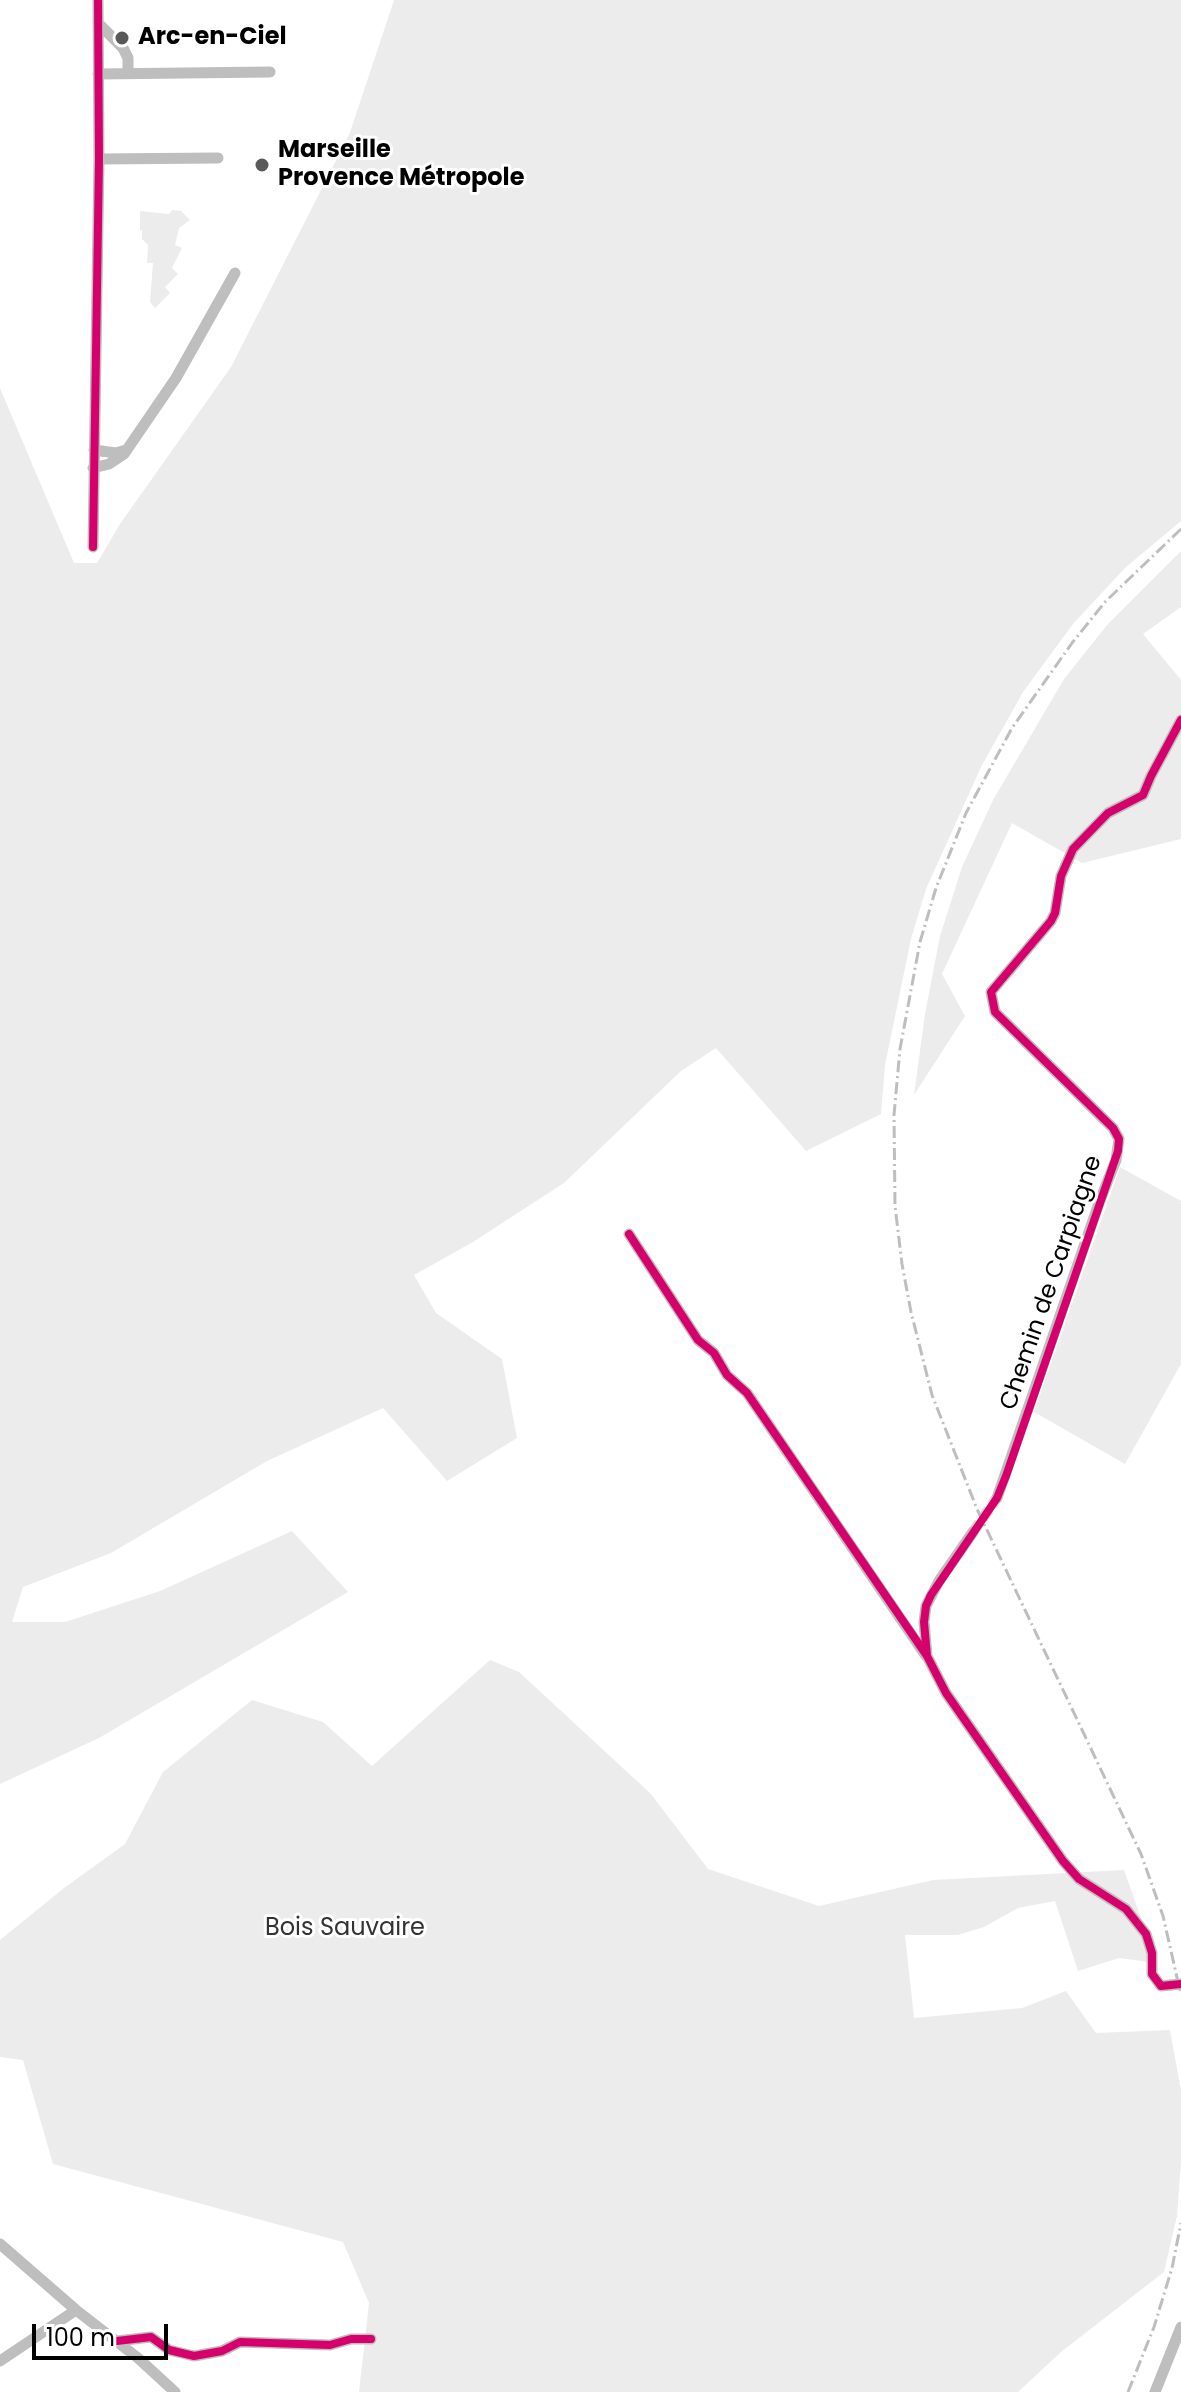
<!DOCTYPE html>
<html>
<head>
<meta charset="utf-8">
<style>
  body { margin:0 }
  #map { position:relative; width:1181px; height:2392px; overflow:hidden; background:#fff; font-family:Poppins,sans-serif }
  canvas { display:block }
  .scale { position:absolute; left:32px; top:2324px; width:136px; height:36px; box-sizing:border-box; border:4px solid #000; border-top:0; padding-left:10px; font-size:24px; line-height:28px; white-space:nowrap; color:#000; -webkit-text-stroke:6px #fff; paint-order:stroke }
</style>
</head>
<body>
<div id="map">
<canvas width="1181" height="2392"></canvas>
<div class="scale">100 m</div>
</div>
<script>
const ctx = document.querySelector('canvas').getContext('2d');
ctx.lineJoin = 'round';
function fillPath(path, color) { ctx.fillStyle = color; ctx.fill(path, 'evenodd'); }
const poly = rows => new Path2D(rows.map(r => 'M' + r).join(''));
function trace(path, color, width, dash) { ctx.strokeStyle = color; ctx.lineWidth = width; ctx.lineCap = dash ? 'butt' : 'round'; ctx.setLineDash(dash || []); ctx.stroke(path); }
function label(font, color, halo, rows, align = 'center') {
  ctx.font = font + ' Poppins,sans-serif'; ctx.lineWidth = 6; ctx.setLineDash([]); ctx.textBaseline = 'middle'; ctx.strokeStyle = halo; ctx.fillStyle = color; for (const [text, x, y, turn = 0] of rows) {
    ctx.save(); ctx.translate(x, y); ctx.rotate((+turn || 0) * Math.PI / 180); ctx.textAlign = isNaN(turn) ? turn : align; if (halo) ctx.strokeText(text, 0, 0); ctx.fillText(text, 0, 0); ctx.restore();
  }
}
const green = poly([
  [394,0,1181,0,1181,521,1125,568,1073,624,1023,692,981,767,926,889,911,939,885,1065,881,1114,806,1151,716,1048,681,1071,564,1183,473,1242,414,1275,436,1313,502,1359,517,1438,447,1481,383,1408,267,1461,111,1553,23,1587,12,1622,65,1622,160,1591,292,1531,348,1592,99,1738,0,1784,0,388,74,563,97,563,120,524,231,367,349,135],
  [172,210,181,211,190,220,179,228,175,245,182,248,172,268,178,274,165,287,170,293,155,308,150,302,153,263,147,263,148,245,142,239,142,230,140,230,140,211,169,214],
  [1181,551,1181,607,1143,634,1181,680,1181,839,1082,863,1012,823,942,974,965,1016,914,1095,925,1014,940,936,962,867,993,800,1064,679,1107,625],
  [1120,1167,1181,1201,1181,1364,1125,1464,1034,1412],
  [490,1660,519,1672,651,1794,708,1869,819,1906,933,1880,1124,1870,1157,1963,1119,1958,1078,1971,1055,1901,1018,1908,984,1927,958,1935,905,1935,914,2018,1022,2008,1066,1991,1096,2033,1170,2030,1181,2091,1181,2162,1177,2216,1164,2272,1061,2352,1018,2392,359,2392,369,2303,343,2242,53,2164,23,2060,0,2057,0,1940,64,1888,125,1844,163,1772,252,1700,323,1722,372,1766]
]);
const minorTunnel = poly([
  [973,1532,997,1498]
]);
const minor = poly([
  [98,23,123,48,128,58,128,73],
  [98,74,270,72],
  [99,159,218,158],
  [94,450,116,453,126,450],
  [93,468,109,464,124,454,176,378,235,273],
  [93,547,99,159,98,0],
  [629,1234,698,1340,714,1353,727,1375,747,1393,926,1656],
  [997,1498,1099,1203,1116,1160,1119,1139,1113,1128,995,1012,991,992,1051,921,1055,913,1061,876,1073,849,1108,813,1143,795,1151,776,1181,720],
  [973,1532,939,1581,926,1606,924,1622,927,1656,946,1693,1063,1861,1079,1879,1126,1909,1146,1934,1152,1953,1152,1974,1161,1986,1171,1985],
  [0,2244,76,2310,138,2358,175,2392],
  [117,2341,151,2337,169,2350,194,2356,222,2351,240,2342,330,2345,351,2339,371,2339],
  [0,2361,76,2310],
  [1155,2392,1181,2327]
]);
const rail = poly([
  [1181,529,1105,602,1072,643,1012,728,966,813,936,888,920,942,900,1049,894,1115,895,1206,902,1264,911,1312,932,1395,977,1509,1141,1854,1163,1916,1181,1995],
  [1128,2392,1154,2327,1172,2268,1181,2223]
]);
const minorBridge = poly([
  [1171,1985,1181,1984]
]);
const cycleway = poly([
  [93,547,99,159,98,0],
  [1181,720,1151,776,1143,795,1108,813,1073,849,1061,876,1055,913,1051,921,991,992,995,1012,1113,1128,1119,1139,1118,1151,1006,1476,997,1498,931,1595,926,1606,924,1622,927,1656,946,1693,1063,1861,1079,1879,1126,1909,1146,1934,1152,1953,1152,1974,1161,1986,1181,1984],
  [629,1234,698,1340,714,1353,727,1375,747,1393,927,1656],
  [117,2341,151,2337,169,2350,194,2356,222,2351,240,2342,330,2345,351,2339,371,2339]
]);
const markers = [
  [122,38,8,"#595959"],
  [262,165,8,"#595959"]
];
const poiNames = [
  ["Arc-en-Ciel",138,38],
  ["Marseille",278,151],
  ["Provence Métropole",278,179]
];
const streetNames = [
  ["Chemin de Carpiagne",1052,1283,-71]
];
const parkNames = [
  ["Bois Sauvaire",345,1929]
];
fillPath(green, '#ececec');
trace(minorTunnel, '#d9d9d9', 11, [11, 5.5]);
trace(minor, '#bebebe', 11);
trace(rail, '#bebebe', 3, [12, 4, 2, 4]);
trace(minorBridge, '#bebebe', 11);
trace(cycleway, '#d6006c', 8);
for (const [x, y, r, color] of markers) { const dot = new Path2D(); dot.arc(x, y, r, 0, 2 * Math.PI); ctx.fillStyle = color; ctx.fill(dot); trace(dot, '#fff', 3); }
label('bold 24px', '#000', '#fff', poiNames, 'left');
label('24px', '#000', '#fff', streetNames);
label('24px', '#333', '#fff', parkNames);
</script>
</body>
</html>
